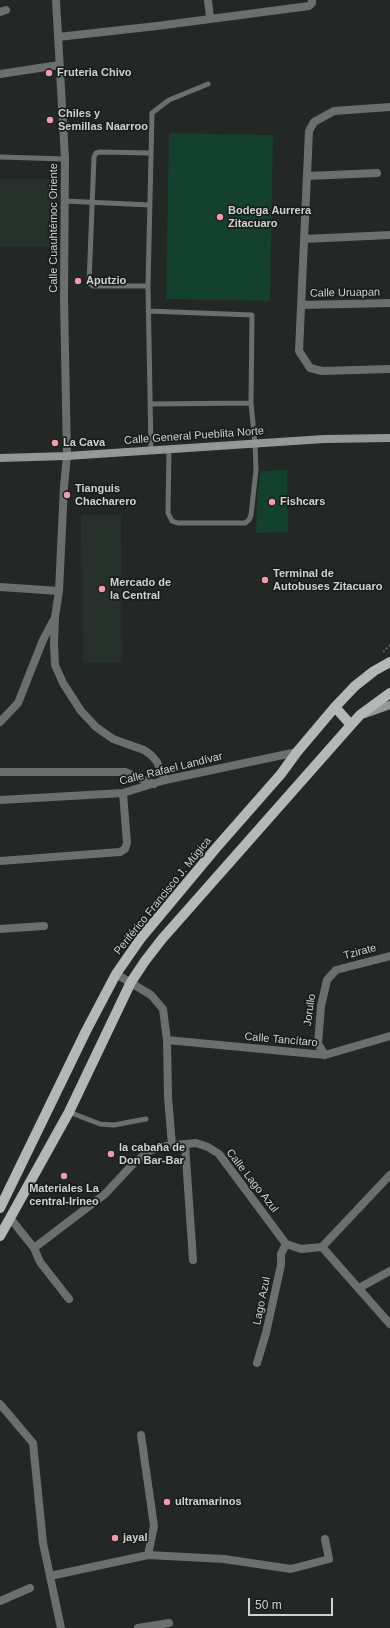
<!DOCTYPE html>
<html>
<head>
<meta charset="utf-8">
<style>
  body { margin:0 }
  #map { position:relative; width:390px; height:1628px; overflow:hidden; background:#232725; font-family:Arial,sans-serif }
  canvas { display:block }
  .scale { position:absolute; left:248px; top:1598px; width:85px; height:18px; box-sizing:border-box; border:2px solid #cfd2d0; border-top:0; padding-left:5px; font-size:12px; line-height:14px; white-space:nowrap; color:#cfd2d0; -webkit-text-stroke:3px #191d1b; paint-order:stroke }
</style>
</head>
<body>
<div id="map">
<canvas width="390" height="1628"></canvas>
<div class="scale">50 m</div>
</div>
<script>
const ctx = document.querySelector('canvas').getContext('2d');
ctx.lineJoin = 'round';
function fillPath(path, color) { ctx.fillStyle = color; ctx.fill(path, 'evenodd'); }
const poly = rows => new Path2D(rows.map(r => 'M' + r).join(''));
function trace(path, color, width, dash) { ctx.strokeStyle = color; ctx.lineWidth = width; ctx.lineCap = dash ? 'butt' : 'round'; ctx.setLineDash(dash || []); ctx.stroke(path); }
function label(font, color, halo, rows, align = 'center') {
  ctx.font = font + ' Arial,sans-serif'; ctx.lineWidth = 3.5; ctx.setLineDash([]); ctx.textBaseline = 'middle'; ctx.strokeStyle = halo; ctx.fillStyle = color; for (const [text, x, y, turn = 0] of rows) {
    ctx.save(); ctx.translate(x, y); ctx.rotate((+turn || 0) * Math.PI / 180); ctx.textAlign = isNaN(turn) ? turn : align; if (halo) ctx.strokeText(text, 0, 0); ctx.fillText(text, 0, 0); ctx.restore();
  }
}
const built = poly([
  [0,179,57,179,52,247,0,247],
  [81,515,121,515,122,663,83,663]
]);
const building = poly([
  [169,133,273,135,270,301,166,299],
  [287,470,288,532,256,533,257,501,260,471]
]);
const path = poly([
  [383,652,390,645]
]);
const lane = poly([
  [0,157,65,159],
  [64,201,150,205],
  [148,286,93,286,89,283,94,157,96,153,100,152,151,153],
  [148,311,252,315,251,403,255,444,256,470,251,515,249,520,245,523,178,523,172,521,168,513,169,449],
  [150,404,251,403],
  [151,450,148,286,152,113,169,100,208,84],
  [69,1112,100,1124,114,1125,146,1119]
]);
const street = poly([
  [56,0,65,159,64,298,67,456,64,486,59,591,55,617,54,643,55,665,63,683,81,711,96,727,113,739,144,750,151,755,157,762,165,780],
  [208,0,210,18],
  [0,12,6,10],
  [58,37,157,26,309,6,312,3,312,0],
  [0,74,59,65],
  [390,107,334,111,314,122,309,131,299,351,310,368,322,371,390,369],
  [307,176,377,173],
  [304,239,390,235],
  [301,305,390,303],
  [0,587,59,591],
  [0,722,18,703,43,640,53,621],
  [0,772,125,772,154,784],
  [0,800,123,793,165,780,297,752],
  [0,861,120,852,125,849,127,843,123,793],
  [0,929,44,926],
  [116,974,151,995,163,1009,167,1040,168,1097,172,1145],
  [167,1040,325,1055,390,1036],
  [325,1055,318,1044,321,1006,327,980,336,970,390,956],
  [185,1144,193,1260],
  [10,1218,34,1248,40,1262,69,1299],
  [322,1247,390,1324],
  [34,1248,105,1194,133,1164,149,1151,165,1146,196,1143,208,1147,219,1154,286,1244,301,1249,322,1247,390,1175],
  [359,1288,390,1271],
  [257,1363,266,1333,281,1265,281,1254,286,1244],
  [0,1404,33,1443,43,1543,61,1628],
  [141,1435,154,1526,148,1555],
  [50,1576,148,1555,224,1559,291,1569,329,1559,325,1539],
  [0,1601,30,1588],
  [138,1628,169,1623]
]);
const secondary = poly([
  [0,458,67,456,324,439,390,438],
  [365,714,390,705]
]);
const primary = poly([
  [335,707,351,725],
  [0,1208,86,1031,116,974,141,938,216,848,281,774,297,752,335,707,355,686,374,671,390,662],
  [0,1236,69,1112,131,982,145,961,162,939,351,725,360,715,390,693]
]);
const markers = [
  [49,73,4,"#f39aaa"],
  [50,120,4,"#f39aaa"],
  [220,217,4,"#f39aaa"],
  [78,281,4,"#f39aaa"],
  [55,443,4,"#f39aaa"],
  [67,495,4,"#f39aaa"],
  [272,502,4,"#f39aaa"],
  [265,580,4,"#f39aaa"],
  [102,589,4,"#f39aaa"],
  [111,1154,4,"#f39aaa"],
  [64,1176,4,"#f39aaa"],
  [167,1502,4,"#f39aaa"],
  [115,1538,4,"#f39aaa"]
];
const poiNames = [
  ["Fruteria Chivo",57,73],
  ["Chiles y",58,114],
  ["Semillas Naarroo",58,127],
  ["Bodega Aurrera",228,211],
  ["Zitacuaro",228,224],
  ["Aputzio",86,281],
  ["La Cava",63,443],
  ["Tianguis",75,489],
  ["Chacharero",75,502],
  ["Fishcars",280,502],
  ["Terminal de",273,574],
  ["Autobuses Zitacuaro",273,587],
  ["Mercado de",110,583],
  ["la Central",110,596],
  ["la cabaña de",119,1148],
  ["Don Bar-Bar",119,1161],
  ["Materiales La",64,1189,"center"],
  ["central-Irineo",64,1202,"center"],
  ["ultramarinos",175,1502],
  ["jayal",123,1538]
];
const streetNames = [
  ["Calle Cuauhtémoc Oriente",54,228,-90],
  ["Calle Uruapan",345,293,-1],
  ["Calle General Pueblita Norte",194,436,-4],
  ["Calle Rafael Landívar",171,769,-14],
  ["Periférico Francisco J. Múgica",163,896,-51],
  ["Tzirate",360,952,-15],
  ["Jorullo",310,1010,-82],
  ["Calle Tancítaro",281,1040,5],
  ["Calle Lago Azul",252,1181,52],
  ["Lago Azul",262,1301,-78]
];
fillPath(built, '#27312c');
fillPath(building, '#14402e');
trace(path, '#5c605e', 2, [2, 2]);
trace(lane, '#6c6f6e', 5);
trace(street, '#6c6f6e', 8);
trace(secondary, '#959896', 8);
trace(primary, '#b4b8b6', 10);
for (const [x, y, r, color] of markers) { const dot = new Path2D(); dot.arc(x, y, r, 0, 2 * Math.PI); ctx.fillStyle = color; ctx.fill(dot); trace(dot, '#191d1b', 1.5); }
label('bold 11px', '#cfd2d0', '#191d1b', poiNames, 'left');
label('11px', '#cfd2d0', '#191d1b', streetNames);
</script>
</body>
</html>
